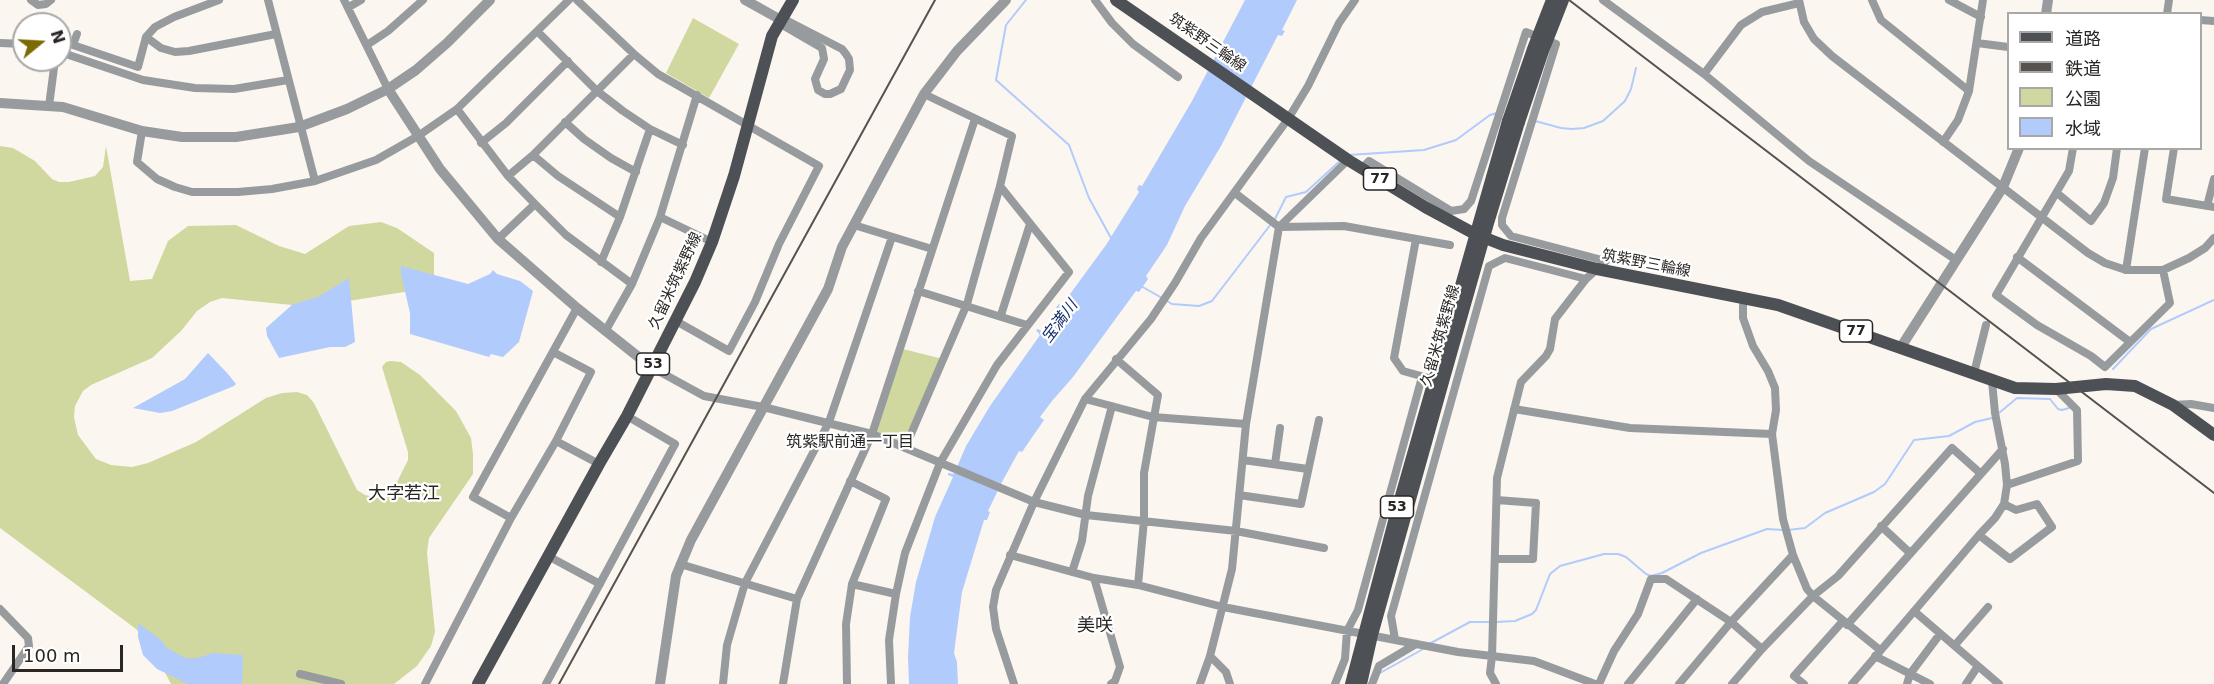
<!DOCTYPE html>
<html>
<head>
<meta charset="utf-8">
<style>
  body { margin:0 }
  #map { position:relative; width:2214px; height:684px; overflow:hidden; background:#fcf6f0; font-family:"DejaVu Sans","Noto Sans JP",sans-serif }
  canvas { display:block }
  .legend { position:absolute; left:2007px; top:12px; width:195px; height:138px; box-sizing:border-box; background:#fff; border:2px solid #a9a8a7; margin:0; padding:8px 10px; list-style:none; font-size:18px; color:#292624 }
  .legend li { display:flex; align-items:center; gap:12px; height:30px }
  .legend b { width:30px; border:2px solid #a9a8a7 }
  .north { position:absolute; left:12px; top:12px; width:60px; height:60px; box-sizing:border-box; background:#fff; border:2px solid #a9a8a7; border-radius:50%; rotate:72deg; font-size:16px; font-weight:700; line-height:24px; text-align:center; color:#292624 }
  .north::after { content:''; display:block; margin:auto; width:21px; height:27px; background:#7c6b04; clip-path:polygon(50% 0,100% 100%,50% 72%,0 100%) }
  .scale { position:absolute; left:12px; top:645px; width:111px; height:27px; box-sizing:border-box; border:3px solid #292624; border-top:0; padding-left:8px; font-size:18px; line-height:21px; white-space:nowrap; color:#292624; -webkit-text-stroke:4px #fff; paint-order:stroke }
</style>
</head>
<body>
<div id="map">
<canvas width="2214" height="684"></canvas>
<ul class="legend">
<li><b style="height:8px;background:#4d5155"></b>道路</li>
<li><b style="height:8px;background:#55524f"></b>鉄道</li>
<li><b style="height:16px;background:#d1d89f"></b>公園</li>
<li><b style="height:16px;background:#b1cbfd"></b>水域</li>
</ul>
<div class="north">N</div>
<div class="scale">100 m</div>
</div>
<script>
const ctx = document.querySelector('canvas').getContext('2d');
ctx.lineJoin = 'round';
function fillPath(path, color) { ctx.fillStyle = color; ctx.fill(path, 'evenodd'); }
const poly = rows => new Path2D(rows.map(r => 'M' + r).join(''));
function trace(path, color, width, dash) { ctx.strokeStyle = color; ctx.lineWidth = width; ctx.lineCap = dash ? 'butt' : 'round'; ctx.setLineDash(dash || []); ctx.stroke(path); }
function label(font, color, halo, rows, align = 'center') {
  ctx.font = font + ' "DejaVu Sans","Noto Sans JP",sans-serif'; ctx.lineWidth = 4.5; ctx.setLineDash([]); ctx.textBaseline = 'middle'; ctx.strokeStyle = halo; ctx.fillStyle = color; for (const [text, x, y, turn = 0] of rows) {
    ctx.save(); ctx.translate(x, y); ctx.rotate((+turn || 0) * Math.PI / 180); ctx.textAlign = isNaN(turn) ? turn : align; if (halo) ctx.strokeText(text, 0, 0); ctx.fillText(text, 0, 0); ctx.restore();
  }
}
const green = poly([
  [693,18,739,44,709,98,666,73],
  [0,146,13,148,35,161,52,179,59,182,69,182,95,176,103,167,106,146,130,281,152,279,168,241,188,226,236,225,279,246,305,254,349,226,381,222,397,228,434,253,434,280,416,290,312,307,222,298,210,302,197,311,181,331,152,358,91,385,83,391,75,406,74,417,78,435,96,459,111,465,132,467,148,463,196,442,266,398,282,393,297,392,307,395,314,403,357,490,365,495,378,498,386,497,393,490,408,460,408,452,382,367,386,362,391,361,401,362,420,375,456,411,471,438,473,454,473,474,429,538,427,553,435,632,431,646,417,666,394,684,171,684,152,648,136,629,0,528],
  [899,348,943,359,905,448,872,434]
]);
const water = poly([
  [1245,0,1297,0,1282,30,1285,31,1282,36,1278,35,1221,146,1185,206,1167,245,1146,276,1148,279,1139,292,1136,291,1073,377,1052,401,1040,417,1044,420,1022,452,1019,451,1002,482,988,511,990,512,987,520,984,520,962,592,954,653,957,662,958,684,909,684,908,657,910,617,916,582,935,517,953,477,948,475,948,473,954,474,966,446,990,406,1040,335,1036,330,1038,329,1043,332,1058,311,1056,308,1059,304,1062,305,1106,245,1139,192,1137,189,1139,185,1142,186,1192,101],
  [401,266,468,284,490,274,493,270,497,274,520,281,533,291,519,342,503,357,491,354,489,357,410,334,410,313,401,274],
  [349,278,355,342,345,347,330,347,279,358,267,336,266,328,293,304,318,297],
  [208,353,228,374,236,384,234,386,172,411,160,413,133,408,185,379],
  [138,623,161,640,166,647,185,658,198,658,213,653,243,655,242,684,188,684,157,669,143,655,138,637]
]);
const stream = poly([
  [1026,0,1006,25,996,80,1069,145,1089,198,1111,238],
  [1535,121,1561,128,1572,129,1584,128,1603,121,1625,101,1631,89,1636,68],
  [1349,155,1424,150,1456,140,1490,115,1497,113],
  [1275,219,1286,197,1306,192,1341,160],
  [1141,286,1162,298],
  [1167,301,1172,304,1199,306,1212,301,1271,224],
  [2113,369,2151,329,2214,300],
  [1999,413,2017,398,2050,399,2058,409,2062,410,2069,408],
  [1788,530,1805,528,1825,513,1874,492,1885,484,1914,440,1949,436,1975,422,1992,418],
  [1496,622,1515,621,1532,614,1536,610,1550,574,1560,566,1604,554,1618,554,1626,557,1646,574,1651,576,1662,573,1701,553,1767,529,1783,530],
  [1429,644,1470,622,1490,622],
  [1380,673,1425,648]
]);
const minor = poly([
  [31,0,38,5,46,4,51,0],
  [268,0,315,181,376,160,418,136,457,109,569,0],
  [344,0,388,89],
  [577,0,634,54,658,74,819,166,779,244,755,302,729,351,676,321],
  [1095,0,1112,23,1133,44,1178,77],
  [1603,0,1704,74,1809,161,1956,260],
  [1799,0,1804,22,1814,39,1832,56,2088,253,2105,263,2126,270,2163,270,2189,258,2205,248,2214,238],
  [1872,0,1881,20,1969,91],
  [1949,0,1981,17],
  [349,7,361,0],
  [2167,14,2169,0],
  [2200,20,2214,21],
  [779,23,822,48,824,59,815,79,818,90,825,94,830,94,841,89,850,70,849,59,846,54,842,49,782,18],
  [538,32,597,91,623,111,650,129,683,145],
  [77,34,73,45,138,67,146,37,155,27,174,17,219,0],
  [146,37,161,48,175,52,189,51,276,34],
  [0,43,24,44],
  [1977,43,2008,47],
  [367,45,388,31,423,0],
  [60,52,143,80,195,88,234,89,288,80],
  [1704,74,1741,25,1762,12,1799,3],
  [49,106,55,60],
  [457,109,508,176,535,204,566,235,632,284],
  [565,122,584,139,611,158,636,172],
  [142,131,137,162,157,179,175,187,192,192,238,192,272,189,315,181],
  [1943,142,1958,120,1969,91,1983,0],
  [481,143,506,123,568,61],
  [2073,148,2069,171,1996,295,2037,325,2091,356,2105,367,2170,303,2163,270],
  [2174,148,2166,199,2214,207],
  [533,155,558,176,620,217],
  [1362,168,1369,161,1451,211,1464,209,1471,201,1526,32,1556,44,1502,218,1502,225,1511,236,1606,261,1586,279,1555,319,1550,349,1546,356,1521,382,1497,478,1492,656,1490,673,1496,684],
  [508,176,533,155,634,54],
  [1235,193,1279,227,1344,226,1450,245],
  [2057,193,2091,221,2104,203,2113,178,2117,148],
  [2207,206,2214,179],
  [660,217,712,242],
  [854,225,932,249],
  [498,239,535,204],
  [1416,239,1394,358,1403,371,1439,381],
  [2017,257,2130,342],
  [601,262,620,217,650,129],
  [2126,270,2145,148],
  [918,291,1027,325],
  [1743,298,1743,318,1753,346,1768,371,1775,388,1776,410,1772,434,1783,519,1793,555,1807,589,1813,596,1880,650],
  [1001,315,1030,224],
  [606,330,632,284,660,217,697,95],
  [1116,359,1158,395,1144,473,1144,520,1138,585],
  [651,367,704,396,763,407,872,434,1034,502,1086,515,1236,531,1324,548],
  [1974,373,1986,325],
  [1992,381,1995,413,2005,464,2007,485,2004,504,1995,518,1979,535,2010,559,2052,527,2037,504,2016,510,2004,504],
  [1085,399,1153,417,1246,424],
  [2173,405,2191,404,2214,408],
  [1514,409,1630,428,1772,434],
  [556,441,599,464],
  [905,448,967,304,1000,186,1012,136,924,94],
  [1243,460,1308,469],
  [1275,464,1280,428],
  [2007,485,2078,461,2077,410,2056,389],
  [1239,495,1301,504,1319,420],
  [511,518,473,497,577,308],
  [1881,526,1910,553],
  [1010,555,1094,578,1138,585,1223,607,1458,652,1534,661,1595,684],
  [548,556,600,584],
  [1495,559,1533,559,1536,503,1497,500],
  [680,564,797,599],
  [1072,572,1082,541,1088,496,1112,406],
  [1094,578,1120,667,1115,681,1111,684],
  [852,584,896,594],
  [0,609,28,638,29,646,3,684],
  [1914,611,1999,684],
  [1847,625,2003,449],
  [1395,639,1391,616,1489,266,1505,258,1586,279],
  [1955,645,1988,607],
  [1210,656,1226,672,1230,684],
  [1875,656,1930,684],
  [300,674,341,684],
  [425,684,511,518,556,441,591,372,553,352],
  [546,684,675,444,627,416],
  [723,684,727,645,745,583,829,422,892,237],
  [783,684,797,599,872,434,975,119],
  [847,684,846,624,852,584,886,499,850,481],
  [891,684,889,640,896,594,905,553,940,463,997,365,1069,272,1000,186],
  [1014,684,996,629,993,607,996,590,1034,502,1085,399,1151,319,1175,283,1201,238,1288,119,1308,86,1339,23,1355,0],
  [1200,684,1210,656,1232,569,1246,424,1279,227,1348,160],
  [1335,684,1345,659,1347,631,1358,610,1422,377],
  [1372,684,1379,666,1416,644],
  [1599,684,1614,651,1638,614,1651,579,1666,579,1731,622,1762,649],
  [1628,684,1697,599],
  [1679,684,1731,622,1793,555],
  [1732,684,1762,649,1813,596,1838,576,1952,448,1980,473],
  [1804,684,1794,676,1843,621],
  [1852,684,1979,535],
  [1907,684,1910,674,1940,634],
  [1966,684,1978,666]
]);
const tertiary = poly([
  [745,0,781,20],
  [2046,14,2048,0],
  [388,89,440,169,498,239,577,308,651,367],
  [0,103,63,107,142,131,182,137,236,137,299,127,347,109,388,89,416,70,447,43,490,0],
  [1901,347,2003,187,2019,148],
  [660,684,676,576,691,540,828,289,842,247,924,94,957,51,1006,0]
]);
const primary = poly([
  [1116,0,1348,160,1425,207,1475,234,1503,245,1597,269,1778,305,2015,388,2056,389,2106,384,2135,386,2173,405,2214,435],
  [478,684,599,464,627,416,695,282,712,242,734,176,772,36,793,0],
  [1351,684,1397,510,1508,121],
  [1361,684,1372,635,1443,382,1488,223,1519,122]
]);
const rail = poly([
  [1569,0,2214,493],
  [559,684,935,0]
]);
const primaryBridge = poly([
  [1508,121,1533,49,1552,0],
  [1519,122,1543,51,1563,0]
]);
const shields = [
  [1380,179,33],
  [1856,331,33],
  [653,364,33],
  [1397,507,33]
];
const shieldNames = [
  ["77",1380,179],
  ["77",1856,331],
  ["53",653,364],
  ["53",1397,507]
];
const streetNames = [
  ["筑紫野三輪線",1207,43,35],
  ["筑紫野三輪線",1646,264,11],
  ["久留米筑紫野線",676,281,-65],
  ["久留米筑紫野線",1441,336,-74]
];
const waterNames = [
  ["宝満川",1060,322,-53]
];
const neighbourhoodNames = [
  ["筑紫駅前通一丁目",850,443]
];
const quarterNames = [
  ["大字若江",404,494],
  ["美咲",1095,626]
];
fillPath(green, '#d1d89f');
fillPath(water, '#b1cbfd');
trace(stream, '#b1cbfd', 2);
trace(minor, '#989b9d', 8);
trace(tertiary, '#989b9d', 10);
trace(primary, '#4d5155', 12);
trace(rail, '#55524f', 2);
trace(primaryBridge, '#4d5155', 12);
for (const [x, y, w] of shields) { const box = new Path2D(); box.roundRect(x - w / 2, y - 11, w, 22, 4.5); ctx.fillStyle = '#fff'; ctx.fill(box); trace(box, '#292624', 1.5); }
label('bold 14px', '#292624', null, shieldNames);
label('15px', '#292624', '#fff', streetNames);
label('italic 16px', '#152e68', '#fff', waterNames);
label('16px', '#292624', '#fff', neighbourhoodNames);
label('18px', '#292624', '#fff', quarterNames);
</script>
</body>
</html>
